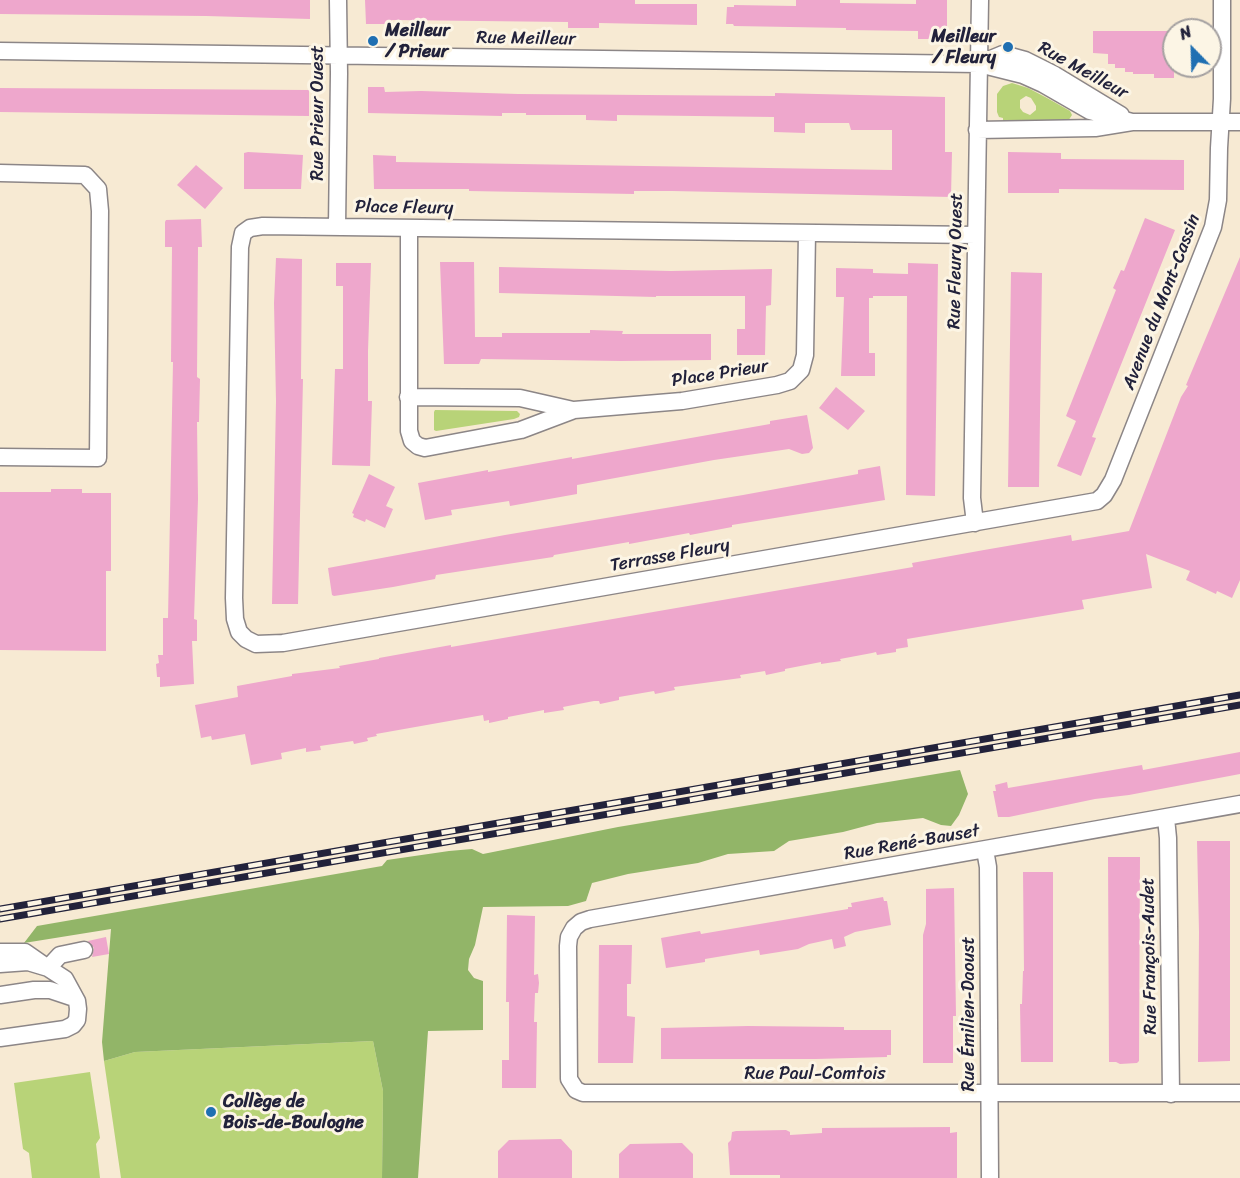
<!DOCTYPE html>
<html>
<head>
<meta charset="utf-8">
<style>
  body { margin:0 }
  #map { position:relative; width:1240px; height:1178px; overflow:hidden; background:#f7ead3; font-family:Sriracha,sans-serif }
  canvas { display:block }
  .north { position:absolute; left:1162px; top:18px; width:60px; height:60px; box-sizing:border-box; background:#fcf5e5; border:2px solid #a5a1a1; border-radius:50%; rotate:337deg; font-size:16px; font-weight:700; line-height:24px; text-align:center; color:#22223b }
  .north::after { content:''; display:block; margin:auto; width:21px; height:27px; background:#1f6fb2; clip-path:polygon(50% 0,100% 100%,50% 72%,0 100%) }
</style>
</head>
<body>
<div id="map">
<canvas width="1240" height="1178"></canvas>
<div class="north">N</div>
</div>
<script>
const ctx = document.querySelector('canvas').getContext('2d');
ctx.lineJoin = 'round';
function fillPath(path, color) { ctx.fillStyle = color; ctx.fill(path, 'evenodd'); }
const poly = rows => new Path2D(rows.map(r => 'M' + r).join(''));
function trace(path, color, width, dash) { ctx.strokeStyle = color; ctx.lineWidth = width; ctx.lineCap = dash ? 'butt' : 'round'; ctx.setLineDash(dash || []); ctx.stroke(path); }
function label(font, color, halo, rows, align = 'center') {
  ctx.font = font + ' Sriracha,sans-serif'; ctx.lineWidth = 6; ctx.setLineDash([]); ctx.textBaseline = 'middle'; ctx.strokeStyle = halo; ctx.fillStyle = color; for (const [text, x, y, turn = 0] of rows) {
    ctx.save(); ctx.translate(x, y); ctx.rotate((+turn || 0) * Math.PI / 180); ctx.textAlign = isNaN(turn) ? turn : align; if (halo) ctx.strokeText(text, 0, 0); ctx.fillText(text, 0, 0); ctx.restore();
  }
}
const green = poly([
  [1012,83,1028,88,1047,98,1070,111,1072,115,1068,121,1003,122,1003,118,999,117,997,112,997,94,1003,86],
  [1026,96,1031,98,1036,106,1036,110,1030,115,1023,112,1020,108,1020,100],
  [435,410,517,411,520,414,519,417,514,419,436,431,434,430,434,412],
  [373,1041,383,1091,382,1178,121,1178,104,1061,135,1052],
  [90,1072,100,1138,96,1144,100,1178,32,1178,29,1153,23,1149,14,1083]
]);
const forest = poly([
  [960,770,968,794,959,815,951,826,941,825,923,818,877,823,843,832,789,841,774,851,728,854,698,863,628,874,592,883,586,901,568,906,483,907,475,945,469,959,468,970,474,978,483,981,483,1030,428,1031,418,1178,382,1178,383,1091,373,1041,135,1052,104,1061,102,1042,111,929,24,943,37,926,382,866,387,860,449,851,472,849,483,854,618,827]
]);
const building = poly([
  [0,0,310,0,310,19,206,16,0,14],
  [365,0,635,0,635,4,697,4,697,25,599,23,599,28,568,28,568,22,392,20,392,24,366,24],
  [796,0,840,0,840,3,916,4,916,0,947,0,947,39,918,39,918,31,846,30,846,28,734,26,733,24,726,24,727,7,734,7,734,5,796,6],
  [1093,31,1174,31,1174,78,1154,78,1154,74,1133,74,1133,72,1125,72,1125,68,1115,68,1115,64,1108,64,1108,54,1093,53],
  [368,87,384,87,385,92,421,91,518,94,775,96,775,93,945,97,945,152,952,152,951,197,672,191,634,191,634,194,469,191,469,189,374,189,373,155,396,156,396,162,892,170,892,130,851,130,849,123,805,123,805,133,774,132,774,117,617,115,617,121,586,120,586,115,526,115,526,113,502,113,502,116,368,113],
  [0,88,309,90,309,116,0,112],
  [248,152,303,155,301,189,244,189,244,153],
  [1008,152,1061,153,1061,159,1184,160,1184,190,1059,189,1059,193,1008,193],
  [196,165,223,188,205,209,177,185],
  [1145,218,1175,230,1092,437,1096,438,1081,476,1057,466,1076,421,1066,416,1116,290,1113,288,1121,270,1124,271],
  [201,219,202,247,198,247,197,377,200,379,199,422,197,422,198,499,194,619,197,620,197,641,192,641,194,684,160,687,160,677,157,677,156,664,159,663,158,655,163,655,163,618,168,618,173,362,171,362,172,247,165,247,165,222,166,220],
  [1240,257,1240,580,1232,598,1217,591,1216,594,1186,580,1190,571,1146,554,1152,588,1082,600,1084,609,907,639,908,647,896,649,896,652,877,655,876,652,872,653,840,659,841,661,821,664,821,662,785,669,785,671,766,675,765,671,740,675,741,678,674,687,675,690,655,694,654,691,619,697,619,700,600,704,599,701,594,701,563,707,564,710,544,713,544,710,508,717,508,719,489,723,489,720,484,721,483,715,376,734,377,736,367,738,368,741,354,744,353,741,320,746,321,750,306,752,306,748,281,753,282,759,251,765,245,734,212,740,211,736,201,738,195,705,238,697,237,686,292,676,292,674,340,668,339,666,379,659,379,658,451,645,451,647,867,575,913,567,912,563,984,550,1071,535,1072,541,1129,531,1181,397,1188,386,1186,385],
  [276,258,302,259,301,379,303,379,298,604,272,604,276,401,274,303],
  [440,262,474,262,475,337,502,337,502,333,590,333,590,330,623,331,622,334,711,334,711,360,621,361,481,359,479,364,444,364],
  [336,263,371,263,368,351,368,401,372,401,370,466,332,465,335,369,343,369,343,286,336,286],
  [908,263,938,264,935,496,906,495,907,296,873,296,873,298,869,298,869,353,875,353,875,376,841,376,844,297,836,297,836,268,873,269,873,273,908,274],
  [499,267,671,271,772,269,771,305,766,306,765,355,737,355,737,329,745,329,745,296,656,296,656,297,499,293],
  [1011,272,1042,273,1039,487,1008,487],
  [836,387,865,411,848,430,819,408],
  [807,415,813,448,809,453,802,454,789,449,714,460,577,485,577,494,510,506,509,501,451,510,452,515,425,520,418,483,488,470,488,472,572,457,572,459,770,424,770,421],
  [880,466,885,500,732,525,732,527,690,535,689,533,629,544,629,542,554,555,553,557,436,575,435,579,393,587,334,596,332,595,328,568,505,535,743,495,858,474,858,470],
  [369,474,395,487,386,506,393,509,385,528,366,519,365,522,353,517,354,514,352,513],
  [51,489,82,489,82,493,111,493,111,571,106,571,106,651,0,650,0,492,51,492],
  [1240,752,1240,774,1129,795,1095,799,1009,817,998,817,993,791,996,791,995,785,1007,782,1008,788,1142,765,1143,770],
  [1197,841,1230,841,1230,1061,1198,1062,1199,932],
  [1108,857,1140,857,1139,1061,1137,1063,1120,1064,1116,1062,1109,1062],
  [1023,872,1053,872,1053,1062,1021,1062,1020,1004,1022,1004,1023,971,1024,971],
  [954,888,956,1016,953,1016,953,1063,923,1063,923,935,926,924,926,889],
  [883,897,884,901,887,901,891,925,855,932,844,937,846,946,834,949,832,939,809,944,798,949,760,955,759,950,705,959,705,962,666,968,661,938,700,931,701,934,848,909,848,907,852,907,851,903],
  [507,915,535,916,534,975,538,974,539,983,538,993,535,993,534,1022,537,1022,536,1088,502,1088,502,1060,509,1060,509,1002,506,1002],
  [106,937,109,954,92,957,94,948,88,941],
  [599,945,632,945,631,984,627,984,627,1016,635,1017,633,1063,598,1063],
  [748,1026,844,1027,844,1030,891,1030,891,1055,887,1055,887,1057,816,1059,661,1059,661,1028],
  [950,1127,950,1133,957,1132,957,1178,780,1178,780,1175,730,1175,728,1143,731,1140,732,1132,736,1131,786,1130,790,1132,790,1135,822,1133,822,1128],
  [561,1139,572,1151,572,1178,498,1178,498,1151,509,1140],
  [682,1143,693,1154,693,1178,619,1178,619,1154,630,1144]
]);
const minor = poly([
  [0,51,979,64,1023,75,1043,84,1090,111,1132,122],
  [979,64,1003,54,1025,60,1055,75,1121,115],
  [977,130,1095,128,1132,122,1240,122],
  [0,173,85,175,98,189,100,211,98,458,0,457],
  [337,227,339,73,338,0],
  [409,228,409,431,412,441,418,446,425,448,521,430,574,410,682,401,777,385,790,381,801,370,805,355,807,233],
  [976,235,263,226,250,228,243,233,240,247,234,598,235,619,239,632,246,639,256,644,283,643,1097,501,1104,495,1113,480,1213,227,1218,200,1219,148,1222,99,1222,0],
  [408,397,520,398,573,410],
  [975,523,972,498,980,0],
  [1240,804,590,919,581,922,574,928,569,937,568,946,569,1079,576,1090,583,1093,1240,1093],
  [1166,818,1168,838,1171,1094],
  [985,850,988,867,990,1178],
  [0,952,25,952,48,968,60,955,84,950],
  [0,964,28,962,48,968,65,979,77,1001],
  [0,995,34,990,50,990,74,998,77,1001,78,1009,77,1020,73,1025,65,1029,0,1038]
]);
const rail = poly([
  [0,909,1240,695],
  [0,919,1240,705]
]);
const markers = [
  [373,41,6,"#1f6fb2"],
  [1008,47,6,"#1f6fb2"],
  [211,1112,6,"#1f6fb2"]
];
const poiNames = [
  ["Meilleur",385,31],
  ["/ Prieur",385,52],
  ["Meilleur",996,37,"right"],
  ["/ Fleury",996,58,"right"],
  ["Collège de",223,1102],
  ["Bois-de-Boulogne",223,1123]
];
const streetNames = [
  ["Rue Meilleur",526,39,1],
  ["Rue Meilleur",1083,71,29],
  ["Rue Prieur Ouest",318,113,-90],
  ["Place Fleury",404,208,1],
  ["Rue Fleury Ouest",956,261,-89],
  ["Avenue du Mont-Cassin",1162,302,-69],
  ["Place Prieur",720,374,-9],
  ["Terrasse Fleury",670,556,-10],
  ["Rue René-Bauset",912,843,-10],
  ["Rue François-Audet",1150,956,-91],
  ["Rue Émilien-Daoust",969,1014,-90],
  ["Rue Paul-Comtois",815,1074]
];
fillPath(green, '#b8d378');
fillPath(forest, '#92b568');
fillPath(building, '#eea7cc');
trace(minor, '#8c8687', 19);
trace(minor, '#fff', 16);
trace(rail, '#22223b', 7);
trace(rail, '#fcf5e5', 4.5, [14]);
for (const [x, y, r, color] of markers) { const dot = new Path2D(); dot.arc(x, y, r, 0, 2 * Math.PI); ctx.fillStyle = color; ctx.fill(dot); trace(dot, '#fcf5e5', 2); }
label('bold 18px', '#22223b', '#fcf5e5', poiNames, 'left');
label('18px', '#22223b', '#fcf5e5', streetNames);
</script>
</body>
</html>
